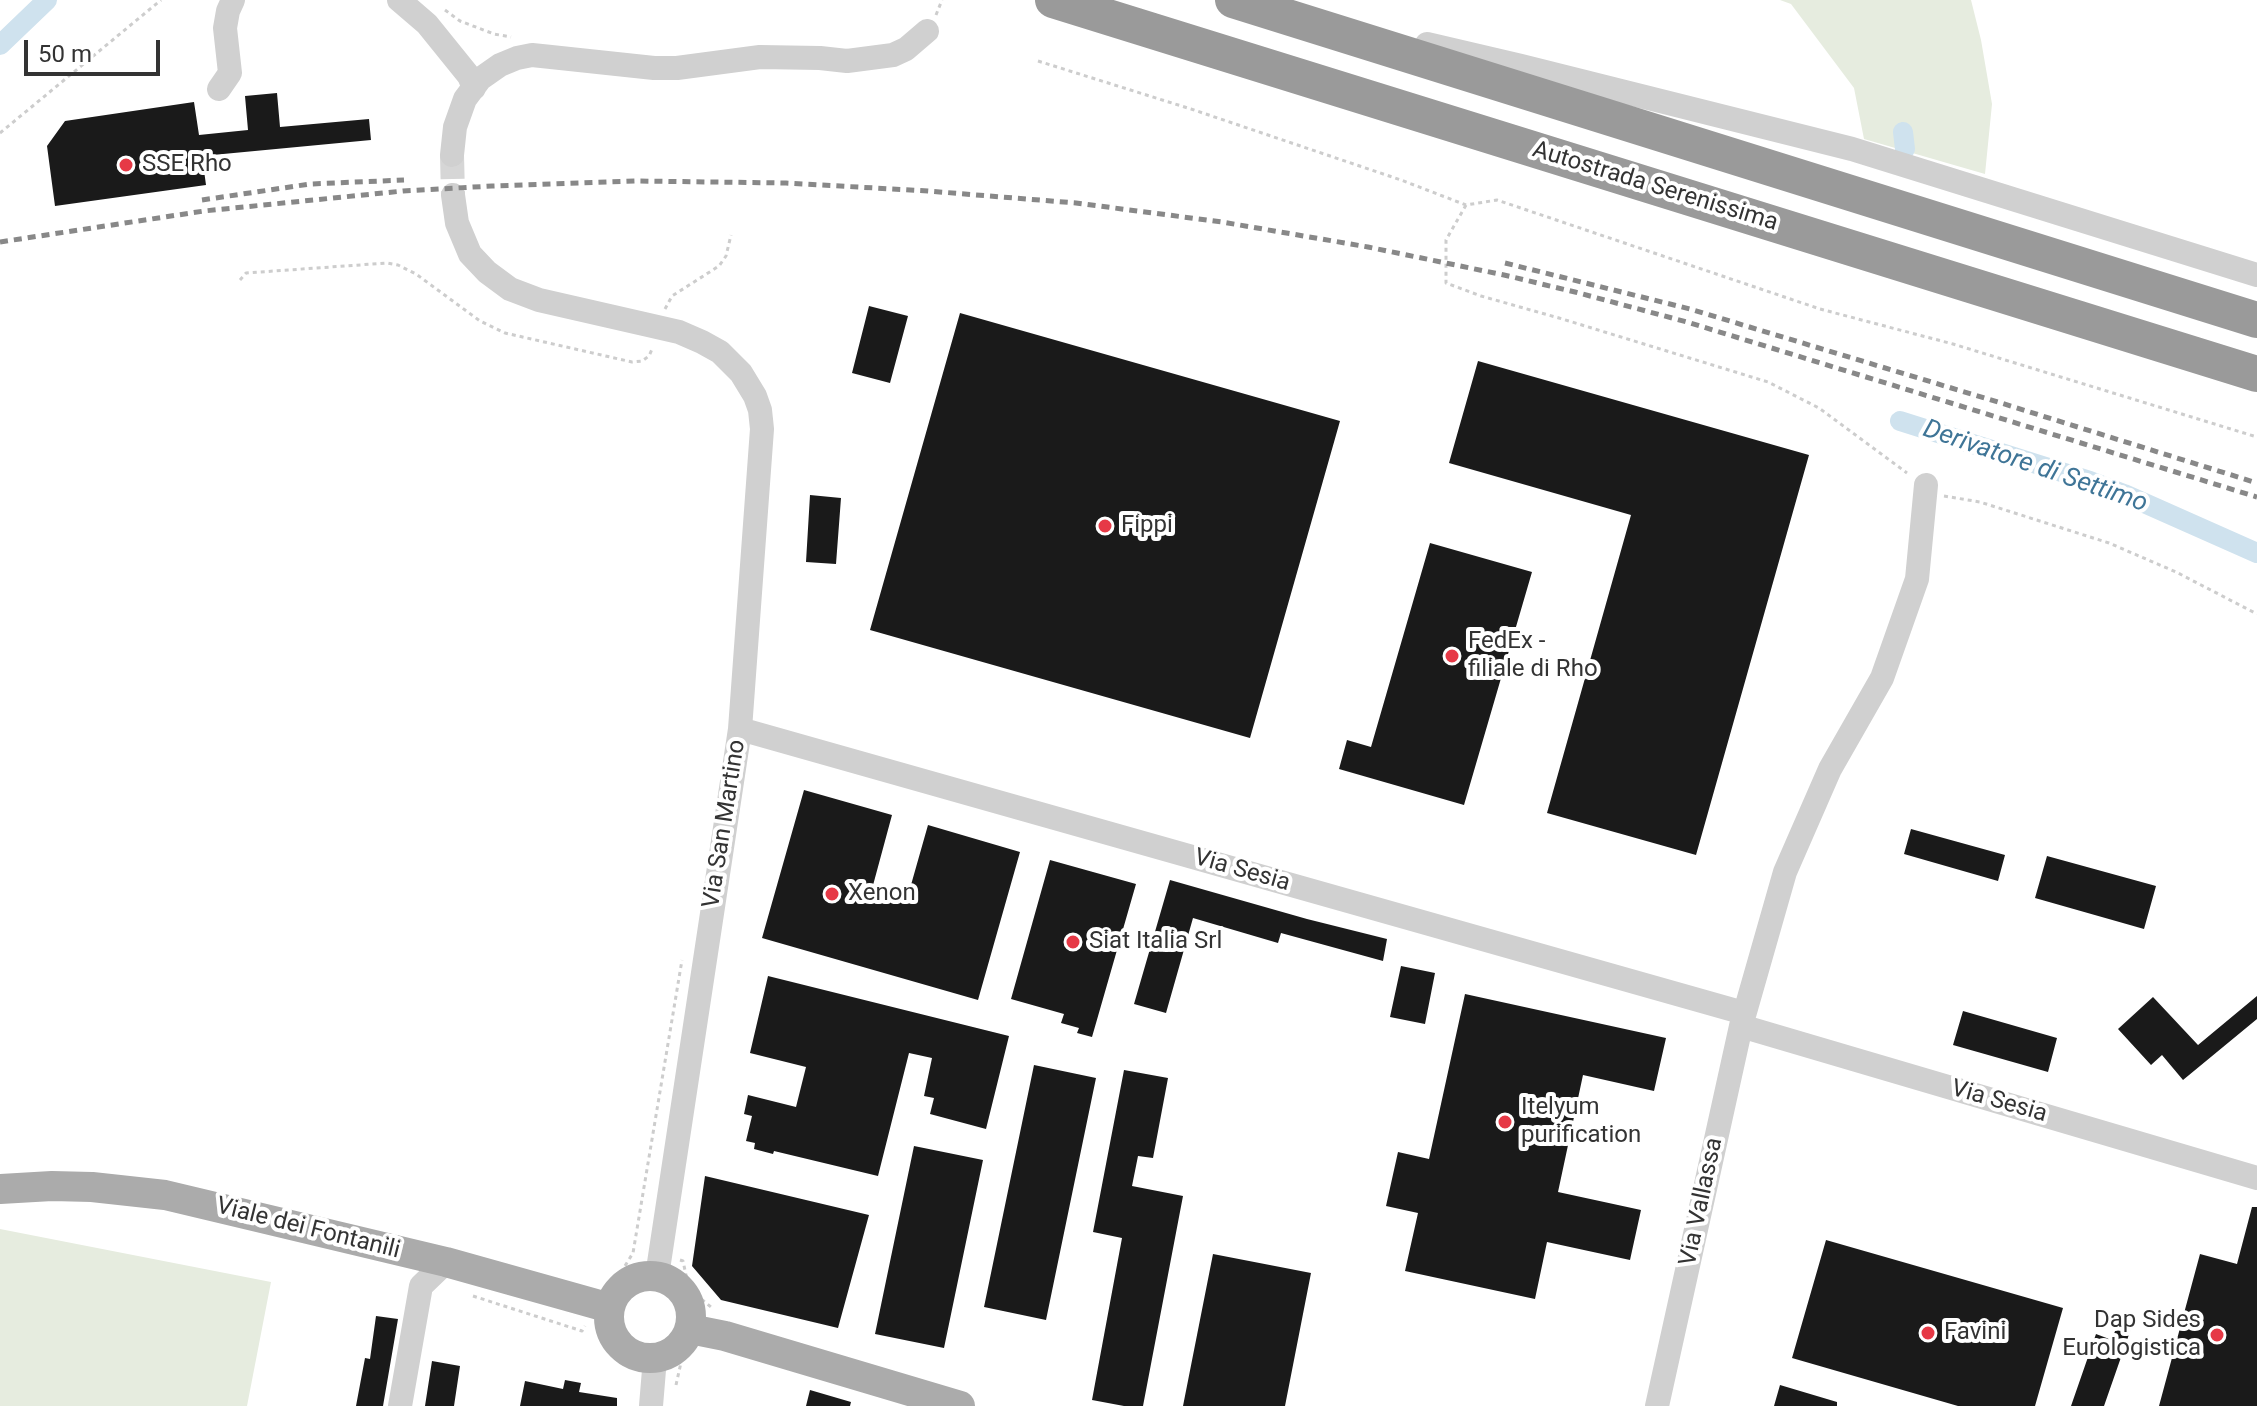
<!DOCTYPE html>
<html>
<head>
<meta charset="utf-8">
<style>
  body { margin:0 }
  #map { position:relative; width:2257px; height:1406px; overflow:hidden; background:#fff; font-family:Roboto,sans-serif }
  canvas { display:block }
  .scale { position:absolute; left:24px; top:40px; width:136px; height:36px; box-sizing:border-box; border:4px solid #333; border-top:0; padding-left:10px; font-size:24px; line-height:28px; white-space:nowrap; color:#333; -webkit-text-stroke:6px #fff; paint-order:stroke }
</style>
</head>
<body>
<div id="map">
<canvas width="2257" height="1406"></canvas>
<div class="scale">50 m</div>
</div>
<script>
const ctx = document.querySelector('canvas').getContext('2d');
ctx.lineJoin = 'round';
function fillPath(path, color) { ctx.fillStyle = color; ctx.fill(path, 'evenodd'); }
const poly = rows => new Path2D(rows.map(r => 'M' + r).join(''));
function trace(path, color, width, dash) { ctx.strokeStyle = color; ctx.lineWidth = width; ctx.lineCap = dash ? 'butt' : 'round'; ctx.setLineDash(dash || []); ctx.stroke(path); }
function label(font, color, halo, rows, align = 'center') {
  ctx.font = font + ' Roboto,sans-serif'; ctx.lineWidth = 8; ctx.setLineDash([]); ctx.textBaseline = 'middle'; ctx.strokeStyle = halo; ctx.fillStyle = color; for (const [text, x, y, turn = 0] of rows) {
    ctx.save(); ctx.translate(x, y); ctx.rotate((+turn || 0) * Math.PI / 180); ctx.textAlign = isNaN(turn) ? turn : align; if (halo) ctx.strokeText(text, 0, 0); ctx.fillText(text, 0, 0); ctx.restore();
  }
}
const green = poly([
  [1780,0,1971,0,1981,40,1992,104,1985,174,1864,139,1854,88,1791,4],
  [0,1229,271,1282,247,1406,0,1406]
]);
const canal = poly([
  [0,45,47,0],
  [1903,132,1905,149],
  [1900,421,2090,481,2124,494,2257,553]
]);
const building = poly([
  [277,93,280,127,369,119,371,140,202,156,206,185,55,206,47,146,65,121,194,102,199,135,248,130,245,96],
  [869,306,908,316,890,383,852,373],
  [960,313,1340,421,1250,738,870,630],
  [1478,361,1809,455,1696,855,1547,813,1631,515,1449,463],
  [810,495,841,498,836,564,806,562],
  [1430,543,1532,572,1464,805,1339,769,1347,740,1371,747],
  [804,790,892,815,872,889,907,899,928,825,1020,852,978,1000,762,938],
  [1911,829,2005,855,1998,881,1904,854],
  [2047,856,2156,886,2144,929,2035,898],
  [1050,860,1136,884,1092,1037,1077,1033,1079,1028,1061,1023,1064,1014,1011,999],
  [1170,880,1307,919,1387,939,1383,961,1281,933,1278,943,1193,918,1166,1013,1134,1004],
  [1401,966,1435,973,1425,1024,1390,1017],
  [768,976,1009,1036,986,1129,930,1114,934,1098,924,1096,932,1058,909,1053,878,1176,774,1151,773,1154,754,1149,755,1143,746,1141,752,1116,744,1114,748,1095,796,1107,806,1067,750,1053],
  [1465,994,1666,1038,1654,1091,1583,1075,1558,1192,1641,1210,1630,1260,1547,1242,1535,1299,1405,1271,1418,1213,1386,1206,1398,1152,1429,1159],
  [2257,996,2257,1019,2183,1080,2162,1055,2151,1065,2118,1029,2153,997,2198,1045],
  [1963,1011,2057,1038,2048,1072,1953,1045],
  [1034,1065,1096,1078,1046,1320,984,1307],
  [1124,1070,1168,1078,1153,1158,1138,1156,1132,1186,1183,1196,1143,1406,1124,1406,1092,1400,1122,1238,1093,1232],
  [914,1146,983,1160,944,1348,875,1334],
  [705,1176,869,1215,838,1328,721,1300,692,1266],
  [2252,1207,2257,1207,2257,1406,2159,1406,2200,1254,2237,1264],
  [1826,1240,2063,1308,2035,1406,1958,1406,1792,1358],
  [1213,1254,1311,1273,1285,1406,1183,1406],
  [376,1316,398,1319,383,1406,356,1406,365,1358,370,1359],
  [2120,1316,2134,1320,2104,1406,2071,1406,2096,1334,2112,1340],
  [432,1361,460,1366,454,1406,425,1406],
  [565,1380,581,1383,579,1392,617,1398,617,1406,520,1406,525,1381,563,1389],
  [1780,1385,1837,1402,1837,1406,1774,1406],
  [810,1390,851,1402,850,1406,806,1406]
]);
const minorTunnel = poly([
  [452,155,453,195]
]);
const path = poly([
  [445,10,460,21,494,34,511,37],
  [936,15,942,0],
  [1038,61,1191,109,1401,180,1466,205,1497,200,1820,309,1953,344,2257,437],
  [0,133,161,0],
  [1466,205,1446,240,1446,283,1481,296,1559,318,1768,382,1819,408,1907,473],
  [240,280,246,273,387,263,398,265,416,274,480,321,505,333,632,362,642,361,649,356,653,347],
  [665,309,672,296,719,266,726,256,731,235],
  [1944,496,1980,502,2109,543,2176,572,2257,614],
  [680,1260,683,1261,689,1289,711,1307],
  [610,1282,615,1282,633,1253,682,960],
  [473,1296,582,1331,585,1326],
  [606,1332,620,1353,633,1361],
  [676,1385,682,1358,690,1354]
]);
const minor = poly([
  [399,0,427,24,469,76,474,88],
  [1427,44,1521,66,1852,149,2257,275],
  [219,89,230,73,225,28,228,11,233,0],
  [452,155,455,127,465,99,480,79,500,65,517,58,532,55,551,57,654,68,677,68,760,57,820,58,847,61,893,55,906,49,927,31],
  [453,195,457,223,470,254,487,272,510,289,539,300,679,332,702,342,720,352,741,373,755,396,760,410,762,429,740,729,657,1276],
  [740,729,1744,1013],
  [1741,1026,2257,1178],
  [400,1406,421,1286,446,1262],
  [651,1406,655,1358],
  [1657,1406,1741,1026,1785,872,1830,769,1882,678,1917,579,1926,485]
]);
const major = poly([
  [0,1189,52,1186,92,1187,165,1195,446,1262,610,1308],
  '609 1317a41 41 0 1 1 82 0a41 41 0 1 1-82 0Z',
  [690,1329,725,1336,960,1406]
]);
const highway = poly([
  [1053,0,2257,374],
  [1233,0,2257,320]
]);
const rail = poly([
  [202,200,310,184,404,180],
  [0,242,204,211,403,191,492,186,637,181,786,183,928,191,1076,203,1222,222,1368,247,1504,275,1575,292,1687,322,2257,497],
  [1505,263,1690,309,2001,403,2257,483]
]);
const markers = [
  [126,165,8,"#e63946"],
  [1105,526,8,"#e63946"],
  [1452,656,8,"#e63946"],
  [832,894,8,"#e63946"],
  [1073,942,8,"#e63946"],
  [1505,1122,8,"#e63946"],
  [1928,1333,8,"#e63946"],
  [2217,1335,8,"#e63946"]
];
const poiNames = [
  ["SSE Rho",142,165],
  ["Fippi",1121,526],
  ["FedEx -",1468,642],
  ["filiale di Rho",1468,670],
  ["Xenon",848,894],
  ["Siat Italia Srl",1089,942],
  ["Itelyum",1521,1108],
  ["purification",1521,1136],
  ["Dap Sides",2201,1321,"right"],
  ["Eurologistica",2201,1349,"right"],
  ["Favini",1944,1333]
];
const streetNames = [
  ["Autostrada Serenissima",1655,187,17],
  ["Via San Martino",725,824,-81],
  ["Via Sesia",1242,871,16],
  ["Via Sesia",1999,1102,16],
  ["Via Vallassa",1702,1202,-78],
  ["Viale dei Fontanili",308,1229,14]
];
const waterNames = [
  ["Derivatore di Settimo",2035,467,19]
];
fillPath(green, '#e6ecdf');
trace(canal, '#cfe2ee', 20);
fillPath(building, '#1a1a1a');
trace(minorTunnel, '#d6d6d6', 24, [24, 12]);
trace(path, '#cdcdcd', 3, [4, 4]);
trace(minor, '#d0d0d0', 24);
trace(major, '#ababab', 30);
trace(highway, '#9a9a9a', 36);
trace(rail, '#888', 5, [8, 6]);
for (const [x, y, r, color] of markers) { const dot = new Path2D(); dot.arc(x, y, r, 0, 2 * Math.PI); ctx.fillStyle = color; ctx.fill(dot); trace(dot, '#fff', 3); }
label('24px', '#333', '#fff', poiNames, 'left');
label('24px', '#333', '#fff', streetNames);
label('italic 26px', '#3f7597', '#fff', waterNames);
</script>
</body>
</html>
